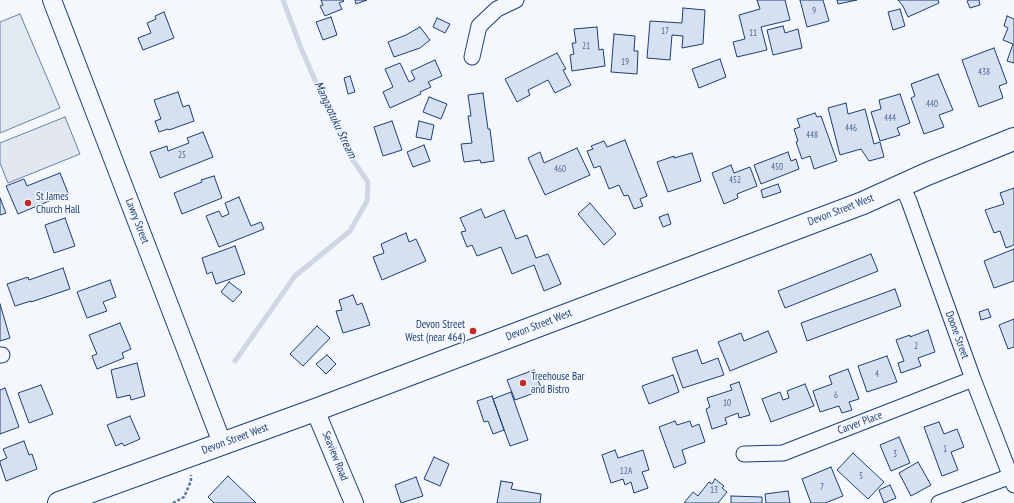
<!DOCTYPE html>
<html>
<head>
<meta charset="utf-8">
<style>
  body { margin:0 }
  canvas { display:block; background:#f4f7fb }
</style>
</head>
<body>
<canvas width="1014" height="503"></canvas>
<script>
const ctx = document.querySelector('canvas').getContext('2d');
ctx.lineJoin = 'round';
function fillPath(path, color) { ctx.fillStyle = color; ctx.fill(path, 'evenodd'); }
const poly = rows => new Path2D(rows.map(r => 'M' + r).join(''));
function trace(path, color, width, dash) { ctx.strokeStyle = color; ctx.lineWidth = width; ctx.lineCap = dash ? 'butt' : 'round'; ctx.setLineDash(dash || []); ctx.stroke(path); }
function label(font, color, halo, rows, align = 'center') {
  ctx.font = font + ' "PT Sans Narrow",sans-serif'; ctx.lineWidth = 3; ctx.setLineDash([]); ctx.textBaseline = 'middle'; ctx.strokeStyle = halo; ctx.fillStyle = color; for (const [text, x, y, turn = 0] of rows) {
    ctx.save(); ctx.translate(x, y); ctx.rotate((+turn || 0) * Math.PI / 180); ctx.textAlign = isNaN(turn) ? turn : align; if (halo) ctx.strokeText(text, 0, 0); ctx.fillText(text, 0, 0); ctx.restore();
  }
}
const green = poly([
  [20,14,60,108,0,133,0,22,20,14]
]);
const parking = poly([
  [65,117,80,154,8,183,0,163,0,143,65,117]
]);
const stream = poly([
  [235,361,295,276,350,231,367,201,368,182,350,156,330,115,301,48,283,0]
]);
const building = poly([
  [321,0,343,0,344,1,339,3,342,9,325,16,320,6,323,5,321,0],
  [355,0,367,0,356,4,355,0],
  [757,0,785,0,790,20,761,27,767,50,737,57,733,42,745,39,739,15,760,9,757,0],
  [800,0,823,0,829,21,807,27,800,0],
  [837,0,857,0,838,4,837,0],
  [898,0,938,0,939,3,908,17,903,6,898,0],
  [969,0,979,0,980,5,970,8,967,1,969,0],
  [683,8,705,10,703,44,682,48,683,36,672,35,670,60,647,58,650,21,682,23,683,8],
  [900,9,905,26,893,30,888,12,900,9],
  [164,12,174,38,143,50,138,38,151,33,147,23,156,19,155,16,164,12],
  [1007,16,1014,19,1014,63,1007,61,1013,44,1003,40,1008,28,1004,26,1007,16],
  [331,17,337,35,323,40,316,22,331,17],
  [437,18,450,24,445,33,433,27,437,18],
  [783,26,785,33,798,29,802,48,773,55,767,30,783,26],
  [420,27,430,40,420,48,394,57,388,42,406,35,420,27],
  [597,27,599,50,603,49,605,66,572,71,570,55,574,54,572,43,576,43,574,29,597,27],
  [614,34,635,36,634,51,638,51,637,74,611,72,614,34],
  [994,48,1007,83,999,86,1003,98,979,107,962,60,994,48],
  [557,53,566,69,563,70,571,85,555,93,548,80,528,90,530,95,517,102,505,79,557,53],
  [720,59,726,77,699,88,692,69,720,59],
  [435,60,442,76,428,82,431,87,420,92,421,94,390,108,383,92,393,87,385,69,400,63,409,82,415,79,411,71,435,60],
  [938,74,953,110,939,115,944,127,924,134,911,98,915,96,911,84,938,74],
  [350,76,355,92,348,94,344,78,350,76],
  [178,92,183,107,189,105,194,121,169,130,168,129,159,132,155,121,161,119,154,100,178,92],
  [483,93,488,129,490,129,494,161,481,163,480,160,464,162,461,144,472,143,468,116,471,116,468,95,483,93],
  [900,94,910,123,897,128,900,135,880,141,871,112,881,109,879,100,900,94],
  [429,97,447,104,441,119,423,112,429,97],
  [846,103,848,114,865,109,874,144,880,142,884,157,869,161,861,149,840,155,828,108,846,103],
  [815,113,817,117,821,116,837,161,814,169,810,156,802,159,796,142,798,141,794,129,800,127,797,119,815,113],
  [392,121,402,150,383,156,374,127,392,121],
  [419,121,434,125,431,140,416,137,419,121],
  [203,132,213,157,160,178,150,152,167,146,168,151,189,143,187,138,203,132],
  [625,140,647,196,640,199,643,206,634,209,628,195,624,196,619,185,609,189,600,166,594,168,587,151,593,149,591,146,604,141,607,147,625,140],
  [424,145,430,161,413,167,407,152,424,145],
  [577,148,590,175,545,195,528,158,540,152,544,163,577,148],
  [788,152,791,161,796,159,799,169,761,184,754,165,788,152],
  [692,153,701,181,668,192,657,162,674,156,674,158,692,153],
  [731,165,734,173,750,167,757,186,737,194,738,198,724,204,712,173,731,165],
  [60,173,68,193,18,214,6,186,24,179,27,186,60,173],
  [214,176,222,198,182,214,174,193,202,182,201,180,214,176],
  [778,184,781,192,763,198,761,190,778,184],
  [1014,188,1014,245,1006,248,1000,231,994,233,985,210,1004,204,1000,193,1014,188],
  [239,197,251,226,261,222,264,229,219,247,206,216,219,211,222,217,229,214,225,203,239,197],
  [0,198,6,213,0,215,0,198],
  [590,203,616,234,604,245,578,214,590,203],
  [481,209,485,218,504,210,516,239,527,235,536,258,548,254,561,284,544,291,534,265,512,274,501,247,477,256,472,245,467,247,461,232,466,231,460,218,481,209],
  [668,214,671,224,663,227,659,217,668,214],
  [65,218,75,246,54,253,45,225,65,218],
  [406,233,409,242,416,239,426,261,382,280,373,257,384,253,381,244,406,233],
  [235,246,245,274,216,284,212,272,207,274,202,258,235,246],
  [1014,249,1014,281,994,288,984,261,1014,249],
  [871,254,878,271,785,308,778,291,871,254],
  [63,268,70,289,31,302,31,301,15,306,7,284,28,277,29,280,63,268],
  [110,280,116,297,103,302,107,311,87,318,77,292,110,280],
  [229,282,242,292,233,302,221,292,229,282],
  [895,289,901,306,807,341,801,323,895,289],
  [353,295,357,305,362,303,370,325,343,333,336,311,342,310,339,300,353,295],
  [0,304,10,338,0,341,0,304],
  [988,309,991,317,981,320,979,312,988,309],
  [1014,319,1014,347,1008,349,999,325,1014,319],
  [120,323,131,349,122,353,124,358,97,369,92,356,97,354,89,335,120,323],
  [317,326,330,338,303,366,290,354,317,326],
  [928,330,935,352,918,358,921,366,901,373,898,363,904,361,896,340,910,335,910,337,928,330],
  [768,331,777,352,730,371,718,342,741,333,744,341,768,331],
  [697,350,702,364,718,358,724,375,683,388,672,358,697,350],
  [327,355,336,364,326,374,316,364,327,355],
  [887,356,897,382,867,392,858,366,887,356],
  [137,363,145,396,131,400,130,395,117,398,111,370,137,363],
  [848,369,859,399,849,402,852,410,842,413,839,406,820,412,813,391,832,384,829,376,848,369],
  [534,370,542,390,515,400,507,380,534,370],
  [673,375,679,392,649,404,642,386,673,375],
  [739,382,750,415,739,418,738,413,725,418,727,424,712,429,706,409,710,407,707,398,732,390,730,385,739,382],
  [805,384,814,406,771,422,762,399,780,392,783,400,789,398,787,391,805,384],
  [41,385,53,414,29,423,18,393,41,385],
  [5,388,19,427,0,434,0,390,5,388],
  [511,392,528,440,510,446,493,399,511,392],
  [492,396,504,430,493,434,488,421,484,422,477,401,492,396],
  [130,416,140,439,124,446,122,443,116,446,107,425,130,416],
  [675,421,677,425,690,421,692,427,699,424,705,442,682,450,686,463,674,468,659,427,675,421],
  [939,422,944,434,957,429,964,447,951,452,958,470,942,476,924,427,939,422],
  [899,437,910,463,891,471,880,445,899,437],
  [24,441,29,455,32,454,37,469,6,481,0,463,0,461,7,458,3,449,24,441],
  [615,450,618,458,643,450,649,470,642,472,648,488,634,493,631,482,625,485,623,479,611,483,602,455,615,450],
  [853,453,884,482,868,499,837,470,853,453],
  [434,457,449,464,440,486,424,479,434,457],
  [918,462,931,485,911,496,899,473,918,462],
  [831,467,843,496,825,503,811,503,802,479,831,467],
  [228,476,256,503,214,503,208,497,228,476],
  [416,477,423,496,401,503,395,485,416,477],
  [715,479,724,486,722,488,727,492,718,503,684,503,693,492,698,496,709,482,712,484,715,479],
  [501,481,513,483,511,489,541,494,540,503,497,503,501,481],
  [890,485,896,498,884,503,879,490,890,485],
  [788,491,790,503,766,503,765,494,788,491],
  [731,496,762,497,762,503,731,503,731,496]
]);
const path = poly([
  [173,503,184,497,191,481,191,475]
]);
const minor = poly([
  [472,57,479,26,497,9,516,0],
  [902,186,909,201,973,379,1014,485],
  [0,355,2,355],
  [744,454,783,453,973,379],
  [939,503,1011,476]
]);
const tertiary = poly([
  [52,0,222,443],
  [315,410,354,503]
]);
const primary = poly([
  [59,503,315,410,863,203,927,174,1014,139]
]);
const markers = [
  [28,203,4,"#c62828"],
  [473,331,4,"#c62828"],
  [523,383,4,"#c62828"]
];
const numberNames = [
  ["9",814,11],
  ["17",665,31],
  ["11",753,33],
  ["21",586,46],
  ["19",625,62],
  ["438",984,72],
  ["440",932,104],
  ["444",890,118],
  ["446",851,128],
  ["448",812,135],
  ["25",182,155],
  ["450",777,167],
  ["460",560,169],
  ["452",735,180],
  ["2",916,346],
  ["4",877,374],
  ["6",836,395],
  ["10",727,403],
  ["1",945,449],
  ["3",895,454],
  ["12A",626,471],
  ["5",861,476],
  ["7",822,487],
  ["13",714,490]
];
const poiNames = [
  ["St James",36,197],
  ["Church Hall",36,210],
  ["Devon Street",465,325,"right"],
  ["West (near 464)",465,338,"right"],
  ["Treehouse Bar",531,377],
  ["and Bistro",531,390]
];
const streetNames = [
  ["Devon Street West",841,210,-21],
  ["Lawry Street",137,221,69],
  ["Devon Street West",539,325,-21],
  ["Doone Street",957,335,70],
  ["Carver Place",860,423,-21],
  ["Devon Street West",235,439,-20],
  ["Seaview Road",335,456,68]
];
const waterNames = [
  ["Mangaotuku Stream",335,120,65]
];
fillPath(green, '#e3e9f0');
trace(green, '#687fa3', 1);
fillPath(parking, '#e3e8f0');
trace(parking, '#687fa3', 1);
trace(stream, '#cfd7e4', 5);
fillPath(building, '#d5e0f0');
trace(building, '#1d3f73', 1);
trace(minor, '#1d3f73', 17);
trace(tertiary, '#1d3f73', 20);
trace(primary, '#1d3f73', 24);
trace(path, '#5e769c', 2.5, [3, 2]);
trace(minor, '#f4f7fb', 15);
trace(tertiary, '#f4f7fb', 18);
trace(primary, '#f4f7fb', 22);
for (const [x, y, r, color] of markers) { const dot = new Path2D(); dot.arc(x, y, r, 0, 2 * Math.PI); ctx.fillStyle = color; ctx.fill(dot); trace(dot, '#f4f7fb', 1.5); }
label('9px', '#4b6792', null, numberNames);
label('11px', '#1d3f73', '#f4f7fb', poiNames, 'left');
label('11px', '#1d3f73', '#f4f7fb', streetNames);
label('italic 12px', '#1d3f73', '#f4f7fb', waterNames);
</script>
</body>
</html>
